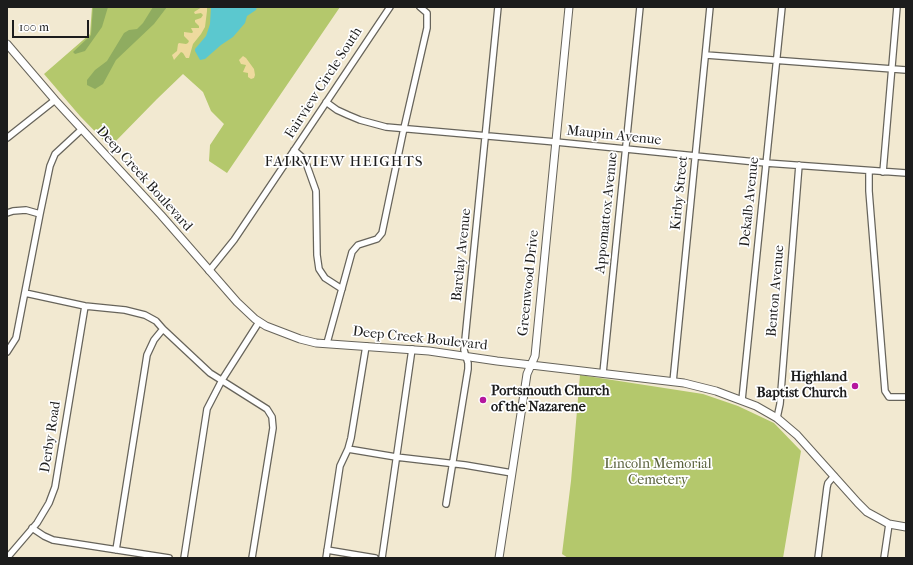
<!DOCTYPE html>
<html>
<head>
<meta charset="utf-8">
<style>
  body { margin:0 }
  #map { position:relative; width:913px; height:565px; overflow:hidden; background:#f2e9d1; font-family:"IM FELL French Canon",serif }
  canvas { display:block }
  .frame { position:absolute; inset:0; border:8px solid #1c1c1c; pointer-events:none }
  .scale { position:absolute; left:12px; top:20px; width:77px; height:18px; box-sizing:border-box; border:2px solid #1c1c1c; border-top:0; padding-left:5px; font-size:12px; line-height:14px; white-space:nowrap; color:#1c1c1c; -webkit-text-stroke:3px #fff; paint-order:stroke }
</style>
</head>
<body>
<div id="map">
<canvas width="913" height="565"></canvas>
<div class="frame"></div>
<div class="scale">100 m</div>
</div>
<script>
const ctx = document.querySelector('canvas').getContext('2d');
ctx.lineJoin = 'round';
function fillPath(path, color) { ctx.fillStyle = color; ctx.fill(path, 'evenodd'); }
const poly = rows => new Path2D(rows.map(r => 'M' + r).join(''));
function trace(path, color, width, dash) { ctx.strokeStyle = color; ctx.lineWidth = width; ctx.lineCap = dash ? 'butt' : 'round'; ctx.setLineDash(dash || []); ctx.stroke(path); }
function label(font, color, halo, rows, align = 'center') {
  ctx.font = font + ' "IM FELL French Canon",serif'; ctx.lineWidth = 3.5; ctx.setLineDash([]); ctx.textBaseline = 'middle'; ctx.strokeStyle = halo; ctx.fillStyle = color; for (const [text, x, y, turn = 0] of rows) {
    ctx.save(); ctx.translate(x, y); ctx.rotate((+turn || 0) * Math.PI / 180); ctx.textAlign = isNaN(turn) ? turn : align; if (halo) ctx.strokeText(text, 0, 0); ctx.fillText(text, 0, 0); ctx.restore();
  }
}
const green = poly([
  [92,7,340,7,227,173,209,161,210,145,224,124,211,111,203,92,183,74,157,99,110,147,80,116,44,74,90,34],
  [580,375,703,394,738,406,774,423,801,451,783,558,568,558,562,554,571,481]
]);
const forest = poly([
  [93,7,108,7,102,27,85,51,75,54,73,52,91,35],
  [153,7,167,7,154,24,116,60,103,84,95,89,87,85,87,80,95,70,107,61,124,33,129,30,137,29,143,23]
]);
const sand = poly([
  [202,7,207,7,207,11,205,27,201,34,193,44,189,58,186,58,183,53,181,52,174,60,172,55,177,51,178,44,179,43,186,44,188,43,189,41,184,36,184,32,192,33,193,32,191,28,199,28,199,26,195,22,195,20,201,18,203,15,201,13,195,14,194,12],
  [243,56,246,58,254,69,255,75,254,78,251,79,248,77,248,73,243,72,246,65,241,64,239,60]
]);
const water = poly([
  [211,7,257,7,256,10,247,16,245,23,233,37,221,45,205,59,200,60,195,51,195,49,206,36,210,24]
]);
const minor = poly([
  [706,55,906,70],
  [326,102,337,110,348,115,360,120,386,127,556,142,766,163,906,173],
  [7,138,55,100],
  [294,150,303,158,306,163,316,191,317,255,319,269,325,278,342,289],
  [869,171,869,191,885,391,889,397,906,397],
  [883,172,897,7],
  [7,213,13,211,26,210,40,214,50,166,55,154,82,129],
  [209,271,234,240,390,7],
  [25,293,85,306,125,310,145,315,156,321,163,329,210,373,267,409,272,417,273,428,252,558],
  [327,343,352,252,358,245,377,239,382,233,404,128,427,28,427,13,420,7],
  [7,352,16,338,40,214],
  [603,373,640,7],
  [673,382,710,7],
  [742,400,782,7],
  [777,418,780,404,799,165],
  [348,449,396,457,465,465,512,473],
  [446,504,468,369,468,363,464,350,498,7],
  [32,528,44,536,53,540,169,558],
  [116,550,147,355,154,340,163,329],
  [327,550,375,558],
  [7,558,37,523,49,503,55,487,85,306],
  [184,558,207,409,222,380,259,322],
  [326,558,340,466,348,449,351,438,366,346],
  [382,558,412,349],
  [818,558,827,487,828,483,834,476],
  [884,558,889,524]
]);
const tertiary = poly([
  [7,44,55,100,161,215,237,302,255,319,266,326,300,339,316,343,429,351,497,361,684,383,716,391,756,406,777,418,797,435,858,503,867,512,889,524,906,527],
  [499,558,527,374,535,356,569,7]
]);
const markers = [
  [855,386,4,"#b5179e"],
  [483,400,4,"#b5179e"]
];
const streetNames = [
  ["Fairview Circle South",324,83,-57],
  ["Maupin Avenue",614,136,6],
  ["Deep Creek Boulevard",144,179,48],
  ["Kirby Street",680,193,-84],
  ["Dekalb Avenue",750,202,-84],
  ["Appomattox Avenue",607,213,-84],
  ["Barclay Avenue",462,255,-84],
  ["Greenwood Drive",529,283,-84],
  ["Benton Avenue",776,291,-85],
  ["Deep Creek Boulevard",420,339,6],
  ["Derby Road",51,437,-81]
];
const poiNames = [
  ["Highland",847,378],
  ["Baptist Church",847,394],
  ["Portsmouth Church",491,392,"left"],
  ["of the Nazarene",491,408,"left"]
];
const parkNames = [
  ["Lincoln Memorial",658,465],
  ["Cemetery",658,481]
];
const neighbourhoodNames = [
  ["FAIRVIEW HEIGHTS",344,162]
];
fillPath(green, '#b4c86c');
fillPath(forest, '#8fac60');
fillPath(sand, '#eeda9e');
fillPath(water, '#5bc8cf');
trace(minor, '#67645b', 8);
trace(tertiary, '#67645b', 9);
trace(minor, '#fff', 5.5);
trace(tertiary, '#fff', 7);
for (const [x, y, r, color] of markers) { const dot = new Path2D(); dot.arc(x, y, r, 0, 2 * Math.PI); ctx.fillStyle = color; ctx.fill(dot); trace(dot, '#fff', 1.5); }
label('14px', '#1c1c1c', '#fff', streetNames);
label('bold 14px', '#1c1c1c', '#fff', poiNames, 'right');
label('14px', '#59613c', '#fff', parkNames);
ctx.letterSpacing = '1px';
label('15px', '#1c1c1c', '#fff', neighbourhoodNames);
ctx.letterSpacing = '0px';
</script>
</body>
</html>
